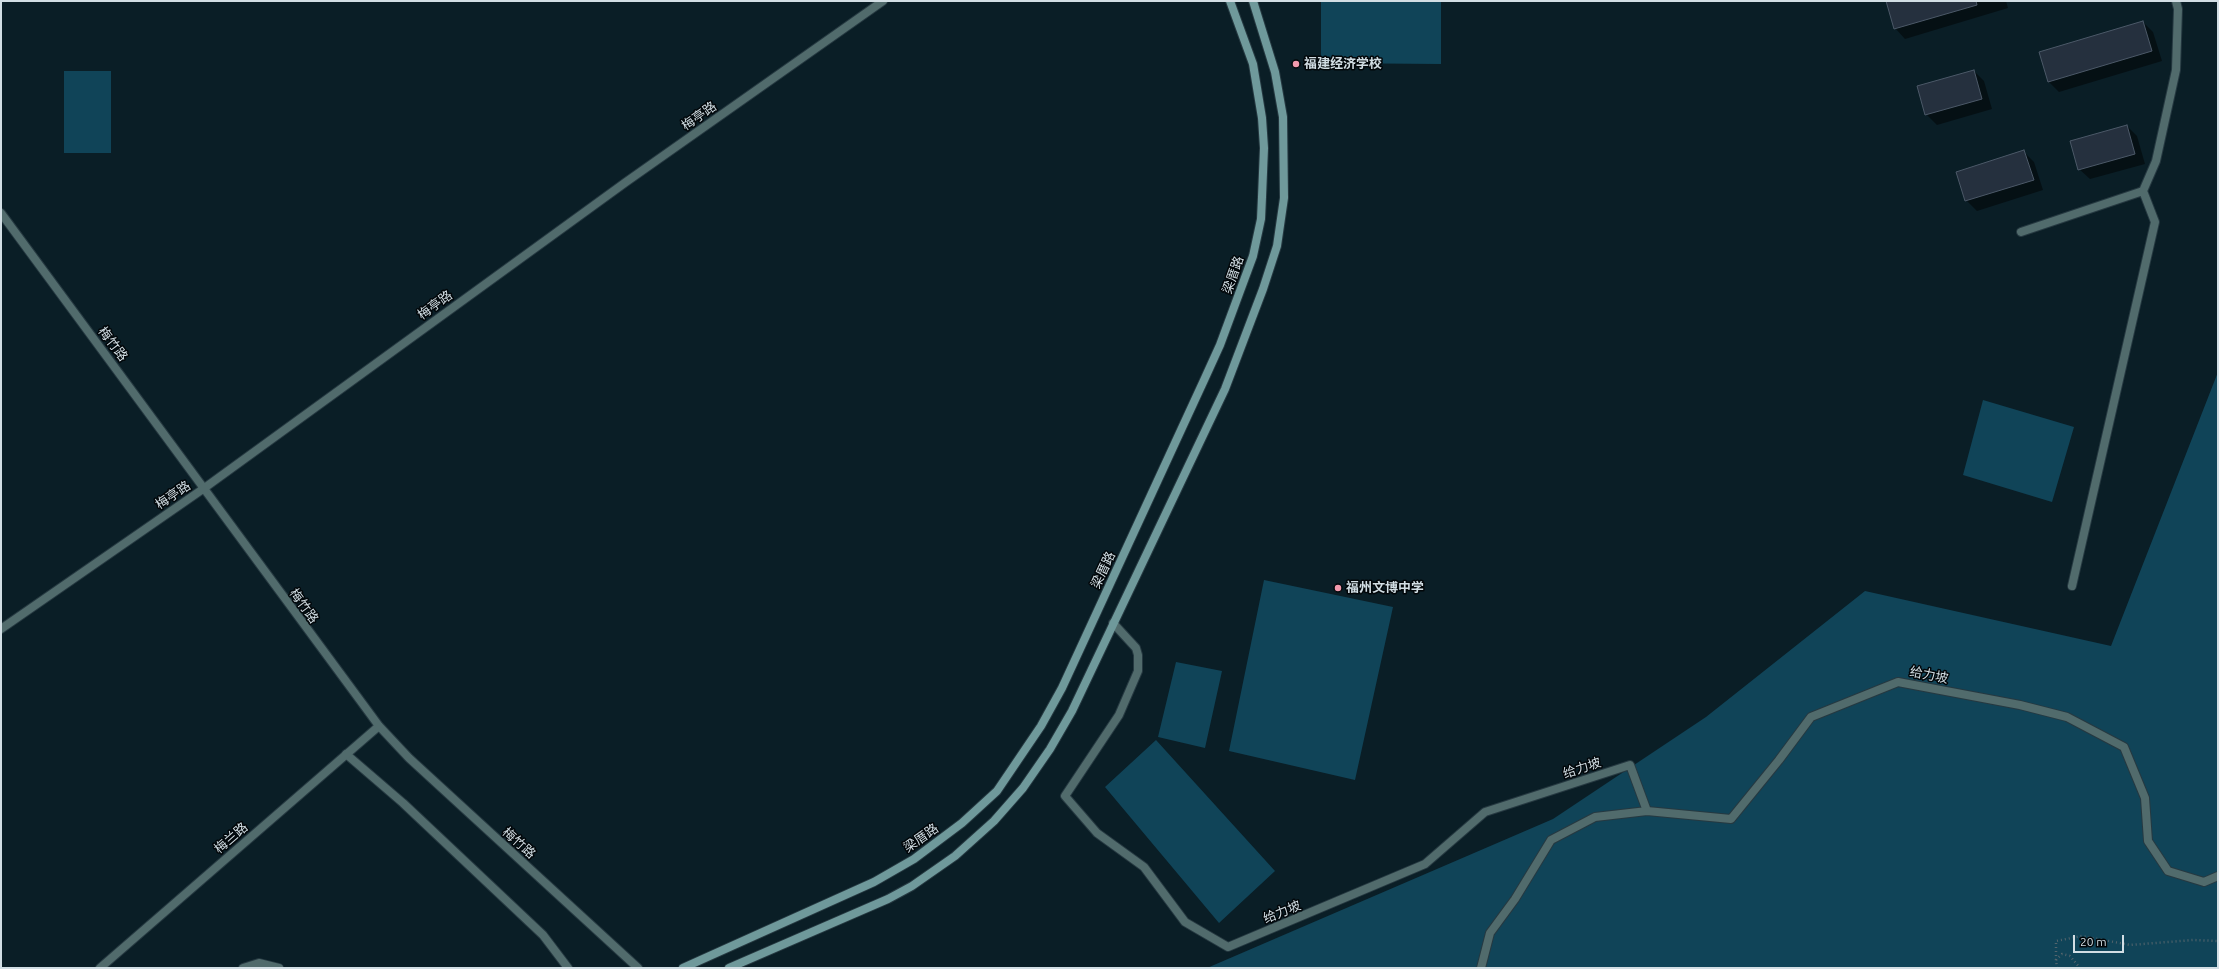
<!DOCTYPE html>
<html>
<head>
<meta charset="utf-8">
<style>
  body { margin:0 }
  #map { position:relative; width:2219px; height:969px; overflow:hidden; background:#0a1e26; font-family:Ubuntu,sans-serif }
  canvas { display:block }
  .frame { position:absolute; inset:0; border:2px solid #d2dee4; pointer-events:none }
  .scale { position:absolute; left:2073px; top:935px; width:51px; height:18px; box-sizing:border-box; border:2px solid #d2dee4; border-top:0; padding-left:5px; font-size:12px; line-height:14px; white-space:nowrap; color:#d2dee4; -webkit-text-stroke:3px #02070a; paint-order:stroke }
</style>
</head>
<body>
<div id="map">
<canvas width="2219" height="969"></canvas>
<div class="frame"></div>
<div class="scale">20 m</div>
</div>
<script>
const ctx = document.querySelector('canvas').getContext('2d');
ctx.lineJoin = 'round';
function fillPath(path, color) { ctx.fillStyle = color; ctx.fill(path, 'evenodd'); }
const poly = rows => new Path2D(rows.map(r => 'M' + r).join(''));
function trace(path, color, width, dash) { ctx.strokeStyle = color; ctx.lineWidth = width; ctx.lineCap = dash ? 'butt' : 'round'; ctx.setLineDash(dash || []); ctx.stroke(path); }
function label(font, color, halo, rows, align = 'center') {
  ctx.font = font + ' Ubuntu,"Noto Sans SC",sans-serif'; ctx.lineWidth = 3; ctx.setLineDash([]); ctx.textBaseline = 'middle'; ctx.strokeStyle = halo; ctx.fillStyle = color; for (const [text, x, y, turn = 0] of rows) {
    ctx.save(); ctx.translate(x, y); ctx.rotate((+turn || 0) * Math.PI / 180); ctx.textAlign = isNaN(turn) ? turn : align; if (halo) ctx.strokeText(text, 0, 0); ctx.fillText(text, 0, 0); ctx.restore();
  }
}
const green = poly([
  [1321,1,1441,1,1441,64,1321,63],
  [64,71,111,71,111,153,64,153],
  [2218,372,2218,968,1207,968,1553,819,1706,717,1865,591,2111,646],
  [1983,400,2074,427,2052,502,1963,475],
  [1264,580,1393,607,1355,780,1229,751],
  [1176,662,1222,671,1205,748,1158,737],
  [1156,740,1275,871,1219,923,1105,787]
]);
const shadow = poly([
  [1887,1,2006,1,2008,8,1905,39,1895,28],
  [2143,22,2153,32,2162,61,2059,92,2048,81],
  [1974,71,1984,81,1992,109,1937,125,1926,114],
  [2127,126,2137,136,2145,164,2090,179,2079,169],
  [2024,152,2034,162,2043,190,1977,211,1966,200]
]);
const building = poly([
  [1886,1,1976,1,1977,5,1894,29,1886,1],
  [2143,21,2152,51,2048,82,2039,52,2143,21],
  [1974,70,1982,99,1925,115,1917,86,1974,70],
  [2127,125,2135,154,2078,170,2070,141,2127,125],
  [2024,150,2034,180,1965,201,1956,172,2024,150]
]);
const path = poly([
  [2056,960,2056,941,2082,936,2130,945,2193,940,2218,941],
  [2057,968,2056,960,2062,954,2070,956,2080,968]
]);
const service = poly([
  [1113,623,1136,648,1138,655,1138,671,1119,715,1065,796,1097,833,1144,867,1185,922,1228,947,1425,864,1485,812,1630,765,1647,811,1731,819,1779,760,1811,717,1898,682,2020,705,2067,717,2124,747,2145,798,2148,841,2168,871,2204,882,2218,876],
  [1481,968,1490,933,1515,899,1551,840,1595,817,1647,811]
]);
const minor = poly([
  [2021,232,2143,191,2156,161,2176,70,2178,9,2176,1],
  [2072,586,2155,222,2143,191],
  [346,754,403,803,543,935,568,968],
  [243,968,259,963,279,968]
]);
const tertiary = poly([
  [1,213,379,726,409,758,638,968],
  [1,629,203,489,626,182,883,1],
  [100,968,379,726]
]);
const secondary = poly([
  [683,968,874,882,914,859,962,823,997,791,1041,726,1062,688,1205,378,1220,345,1253,256,1261,219,1262,197,1264,148,1262,118,1253,64,1230,1],
  [729,968,888,899,912,886,955,856,994,821,1023,788,1050,749,1072,711,1225,389,1263,289,1277,246,1284,198,1283,117,1275,72,1253,1]
]);
const markers = [
  [1296,64,4,"#f29aad"],
  [1338,588,4,"#f29aad"]
];
const poiNames = [
  ["福建经济学校",1304,64],
  ["福州文博中学",1346,588]
];
const streetNames = [
  ["梅亭路",699,116,-35],
  ["梁厝路",1233,275,-71],
  ["梅亭路",435,305,-36],
  ["梅竹路",113,344,53],
  ["梅亭路",173,495,-34],
  ["梁厝路",1103,570,-65],
  ["梅竹路",304,606,54],
  ["给力坡",1929,675,11],
  ["给力坡",1582,768,-18],
  ["梅兰路",231,838,-41],
  ["梁厝路",921,838,-35],
  ["梅竹路",519,843,42],
  ["给力坡",1282,912,-22]
];
fillPath(green, '#104458');
fillPath(shadow, '#0007');
fillPath(building, '#25303e');
trace(building, '#4c5968', 1);
trace(service, '#263941', 10);
trace(minor, '#263941', 10);
trace(tertiary, '#263941', 10);
trace(secondary, '#263941', 10);
trace(path, '#54656d', 2.5, [1, 3]);
trace(service, '#516b6c', 8);
trace(minor, '#516b6c', 8);
trace(tertiary, '#516b6c', 8);
trace(secondary, '#6f999b', 8);
for (const [x, y, r, color] of markers) { const dot = new Path2D(); dot.arc(x, y, r, 0, 2 * Math.PI); ctx.fillStyle = color; ctx.fill(dot); trace(dot, '#02070a', 1.5); }
label('bold 13px', '#d2dee4', '#02070a', poiNames, 'left');
label('13px', '#d2dee4', '#02070a', streetNames);
</script>
</body>
</html>
